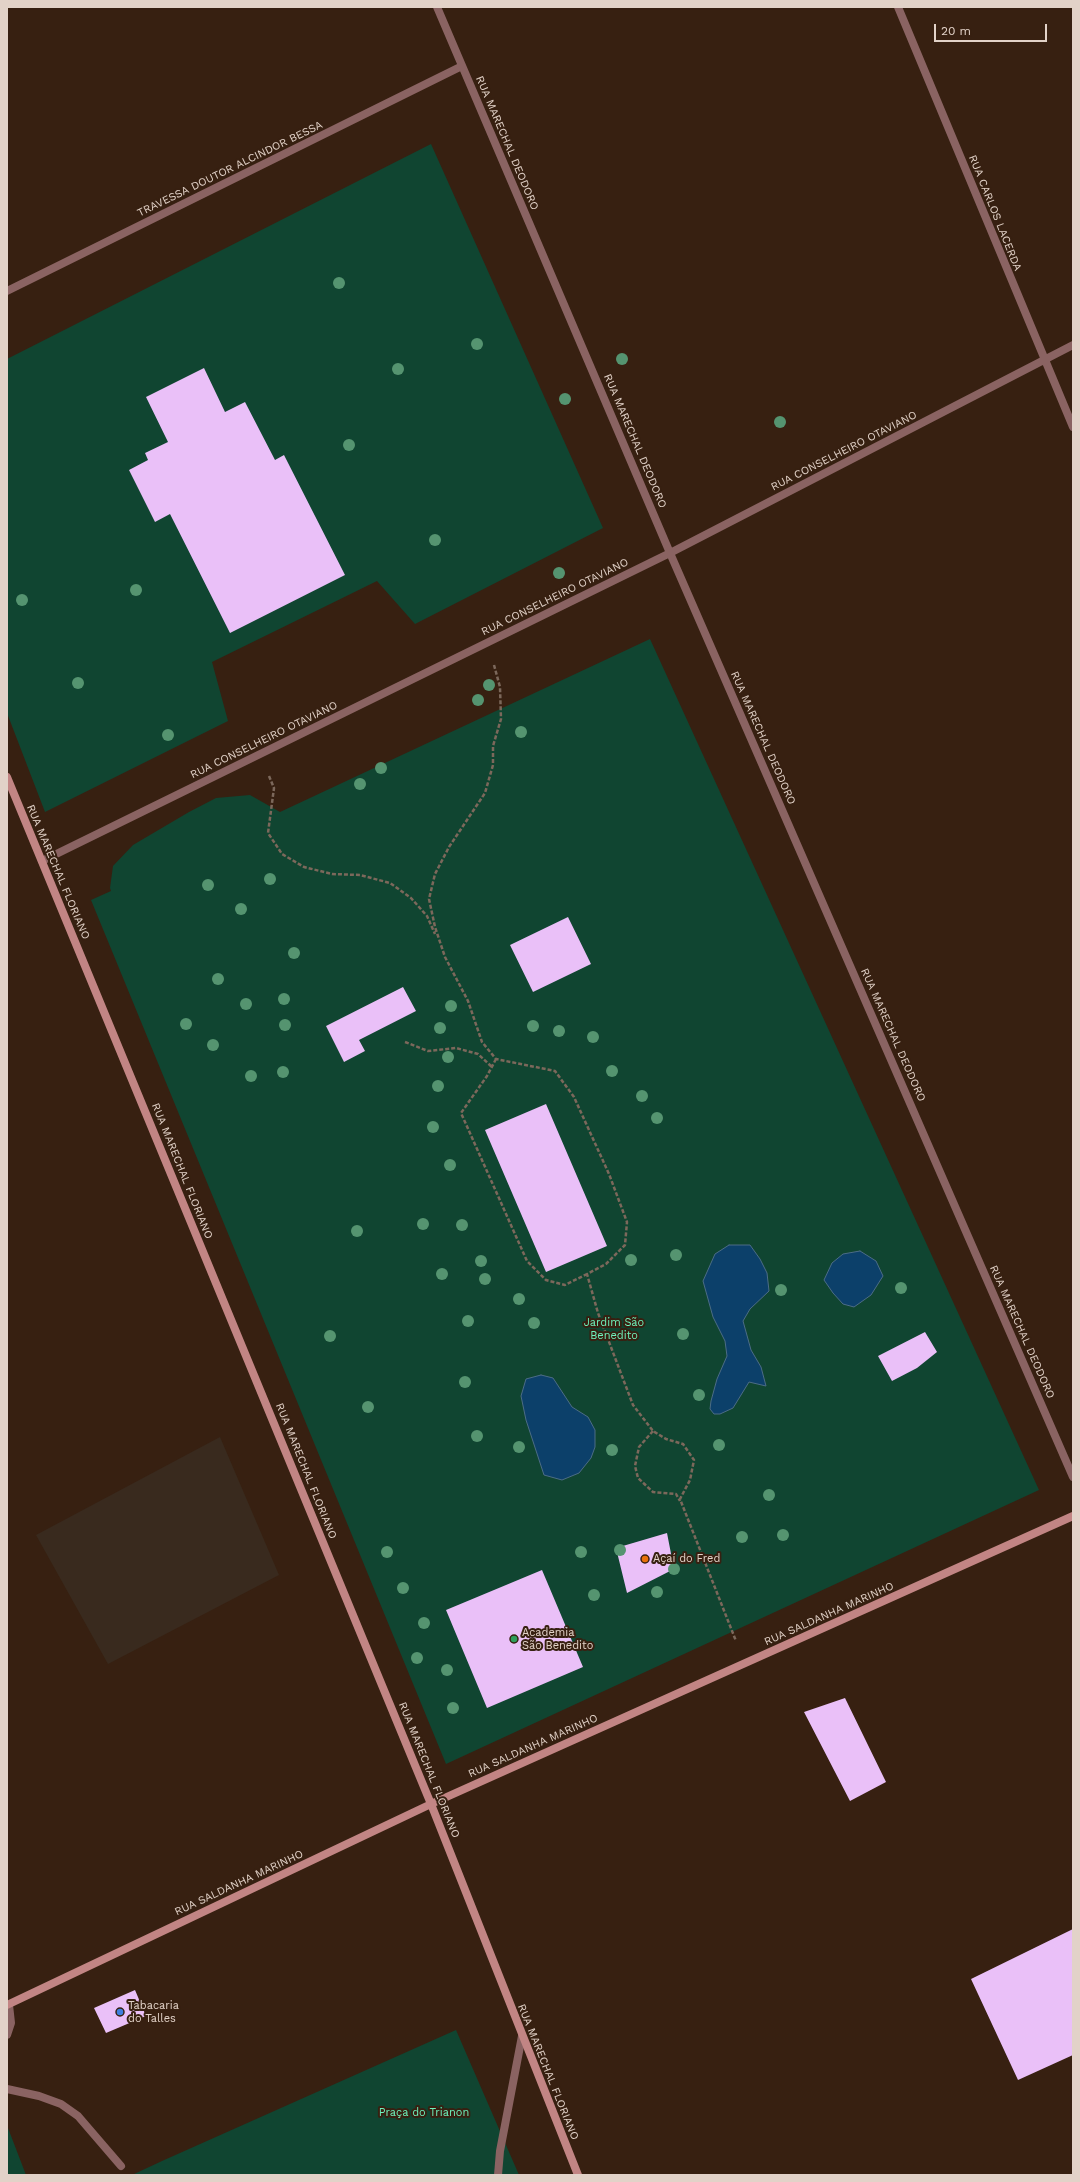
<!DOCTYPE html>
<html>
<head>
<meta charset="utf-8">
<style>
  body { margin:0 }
  #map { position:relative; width:1080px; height:2182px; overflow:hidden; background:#372011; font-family:"Work Sans",sans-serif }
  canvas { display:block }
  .frame { position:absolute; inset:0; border:8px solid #e2d2c8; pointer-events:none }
  .scale { position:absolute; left:934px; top:24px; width:113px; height:18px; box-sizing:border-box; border:2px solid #e2d2c8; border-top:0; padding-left:5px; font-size:12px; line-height:14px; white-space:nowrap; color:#e2d2c8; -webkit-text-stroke:3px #372011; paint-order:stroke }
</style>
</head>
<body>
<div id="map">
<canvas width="1080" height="2182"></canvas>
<div class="frame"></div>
<div class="scale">20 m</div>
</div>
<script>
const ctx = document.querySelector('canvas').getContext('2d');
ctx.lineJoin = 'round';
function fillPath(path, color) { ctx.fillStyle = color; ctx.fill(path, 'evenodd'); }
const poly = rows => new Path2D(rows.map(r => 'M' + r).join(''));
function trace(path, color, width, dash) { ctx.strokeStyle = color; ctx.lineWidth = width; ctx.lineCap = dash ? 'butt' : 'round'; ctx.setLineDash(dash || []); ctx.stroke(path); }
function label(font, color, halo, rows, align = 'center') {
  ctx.font = font + ' "Work Sans",sans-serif'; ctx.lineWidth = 4; ctx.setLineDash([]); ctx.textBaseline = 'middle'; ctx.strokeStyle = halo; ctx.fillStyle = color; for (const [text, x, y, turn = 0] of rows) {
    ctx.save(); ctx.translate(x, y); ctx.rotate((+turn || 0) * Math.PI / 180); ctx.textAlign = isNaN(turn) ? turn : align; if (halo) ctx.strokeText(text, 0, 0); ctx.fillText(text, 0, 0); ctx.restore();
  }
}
const education = poly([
  [220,1437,279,1575,108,1664,36,1535]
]);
const green = poly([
  [431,144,603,528,415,624,377,581,212,662,228,721,45,812,7,713,7,359],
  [650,639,1039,1490,446,1764,91,900,111,891,110,888,113,866,133,845,189,812,216,798,250,795,280,812],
  [456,2030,519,2175,132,2175,162,2161],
  [7,2128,8,2128,26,2175,7,2175]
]);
const water = poly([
  [729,1245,750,1245,760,1259,767,1273,769,1291,750,1309,743,1321,751,1350,761,1367,766,1386,749,1382,733,1408,720,1414,714,1414,710,1409,711,1401,717,1379,727,1356,725,1341,713,1317,703,1281,715,1254,729,1245],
  [860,1251,876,1261,883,1276,871,1295,854,1307,843,1304,833,1293,824,1280,832,1263,843,1254,860,1251],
  [541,1375,553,1378,572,1407,588,1417,595,1430,595,1447,591,1458,579,1473,562,1480,544,1475,526,1420,521,1396,526,1379,541,1375]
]);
const building = poly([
  [204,368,225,412,245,402,275,460,284,455,345,575,230,633,170,514,155,522,129,470,148,460,145,453,168,442,146,397],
  [568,917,591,964,533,992,510,945],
  [403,987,416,1011,359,1040,365,1051,344,1062,326,1026],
  [546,1104,607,1246,546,1272,485,1130],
  [925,1332,937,1352,917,1368,892,1381,878,1356],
  [667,1533,674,1569,627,1593,616,1548],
  [542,1570,583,1667,487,1708,446,1610],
  [845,1698,886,1782,850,1801,804,1712],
  [1073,1929,1073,2055,1018,2080,971,1979],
  [135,1990,146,2016,106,2033,94,2008]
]);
const path = poly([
  [494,665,500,687,501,719,493,746,493,765,485,793,449,847,435,874,429,899,435,927,445,957,468,1001,482,1042,496,1059,555,1071,574,1097,609,1174,627,1222,625,1245,606,1264,587,1274,598,1313,633,1405,653,1431,666,1439,683,1444,694,1460,690,1480,680,1499,736,1641],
  [269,776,274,788,268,833,282,854,304,867,332,874,360,875,390,883,411,898,427,916,435,934],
  [405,1042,428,1051,456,1048,478,1054,492,1067],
  [496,1059,487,1076,461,1113,527,1261,546,1280,565,1285,587,1274],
  [653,1431,639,1447,635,1466,638,1478,653,1492,676,1494,680,1501]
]);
const service = poly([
  [7,2035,11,2023,9,2005],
  [7,2089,39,2096,61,2104,78,2116,121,2166],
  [498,2175,500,2151,522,2036]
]);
const minor = poly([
  [437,7,670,553,1073,1477],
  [898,7,1073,427],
  [7,291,462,66],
  [42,861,670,553,1073,345]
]);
const secondary = poly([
  [7,777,431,1804,578,2175],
  [7,2005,431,1804,1073,1516]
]);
const trees = [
  [339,283],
  [477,344],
  [622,359],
  [398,369],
  [565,399],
  [780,422],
  [349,445],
  [435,540],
  [559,573],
  [136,590],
  [22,600],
  [78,683],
  [489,685],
  [478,700],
  [521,732],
  [168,735],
  [381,768],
  [360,784],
  [270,879],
  [208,885],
  [241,909],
  [294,953],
  [218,979],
  [284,999],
  [246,1004],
  [451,1006],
  [186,1024],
  [285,1025],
  [533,1026],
  [440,1028],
  [559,1031],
  [593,1037],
  [213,1045],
  [448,1057],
  [612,1071],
  [283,1072],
  [251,1076],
  [438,1086],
  [642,1096],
  [657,1118],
  [433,1127],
  [450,1165],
  [423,1224],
  [462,1225],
  [357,1231],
  [676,1255],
  [631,1260],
  [481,1261],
  [442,1274],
  [485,1279],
  [901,1288],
  [781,1290],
  [519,1299],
  [468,1321],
  [534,1323],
  [683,1334],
  [330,1336],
  [465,1382],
  [699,1395],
  [368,1407],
  [477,1436],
  [719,1445],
  [519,1447],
  [612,1450],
  [769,1495],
  [783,1535],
  [742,1537],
  [620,1550],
  [387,1552],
  [581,1552],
  [674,1569],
  [403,1588],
  [657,1592],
  [594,1595],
  [424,1623],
  [417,1658],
  [447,1670],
  [453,1708]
];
const markers = [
  [645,1559,4,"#e8710a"],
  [514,1639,4,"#2e9e5b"],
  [120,2012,4,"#3f7fe0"]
];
const streetNames = [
  ["RUA MARECHAL DEODORO",507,143,67],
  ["TRAVESSA DOUTOR ALCINDOR BESSA",230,169,-26],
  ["RUA CARLOS LACERDA",995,213,68],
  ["RUA MARECHAL DEODORO",635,441,67],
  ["RUA CONSELHEIRO OTAVIANO",844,451,-27],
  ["RUA CONSELHEIRO OTAVIANO",555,597,-26],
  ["RUA MARECHAL DEODORO",763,738,66],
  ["RUA CONSELHEIRO OTAVIANO",264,740,-26],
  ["RUA MARECHAL FLORIANO",58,872,67],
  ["RUA MARECHAL DEODORO",893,1035,66],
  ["RUA MARECHAL FLORIANO",182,1171,68],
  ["RUA MARECHAL DEODORO",1022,1332,66],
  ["RUA MARECHAL FLORIANO",306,1471,68],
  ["RUA SALDANHA MARINHO",829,1614,-24],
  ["RUA SALDANHA MARINHO",533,1746,-24],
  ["RUA MARECHAL FLORIANO",429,1770,68],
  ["RUA SALDANHA MARINHO",239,1883,-25],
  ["RUA MARECHAL FLORIANO",548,2072,68]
];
const parkNames = [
  ["Jardim São",614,1323],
  ["Benedito",614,1336],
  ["Praça do Trianon",424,2113]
];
const poiNames = [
  ["Açaí do Fred",653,1559],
  ["Academia",522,1633],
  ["São Benedito",522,1646],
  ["Tabacaria",128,2006],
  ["do Talles",128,2019]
];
fillPath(education, '#392a1e');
fillPath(green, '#104531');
fillPath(water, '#0c406a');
trace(water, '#4c6c86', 1);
fillPath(building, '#eac0f8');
trace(path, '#7c685b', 2.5, [4, 2]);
trace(service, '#8a6362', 8);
trace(minor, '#8a6362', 8);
trace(secondary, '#c28584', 8);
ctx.fillStyle = '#559470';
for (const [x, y] of trees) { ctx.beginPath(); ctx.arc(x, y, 6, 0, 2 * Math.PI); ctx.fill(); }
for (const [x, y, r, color] of markers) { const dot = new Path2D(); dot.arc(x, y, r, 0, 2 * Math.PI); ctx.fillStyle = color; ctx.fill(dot); trace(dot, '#372011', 1.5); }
label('11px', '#e2d2c8', '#372011', streetNames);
label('11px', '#6ef3bd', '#372011', parkNames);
label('11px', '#e2d2c8', '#372011', poiNames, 'left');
</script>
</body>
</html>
